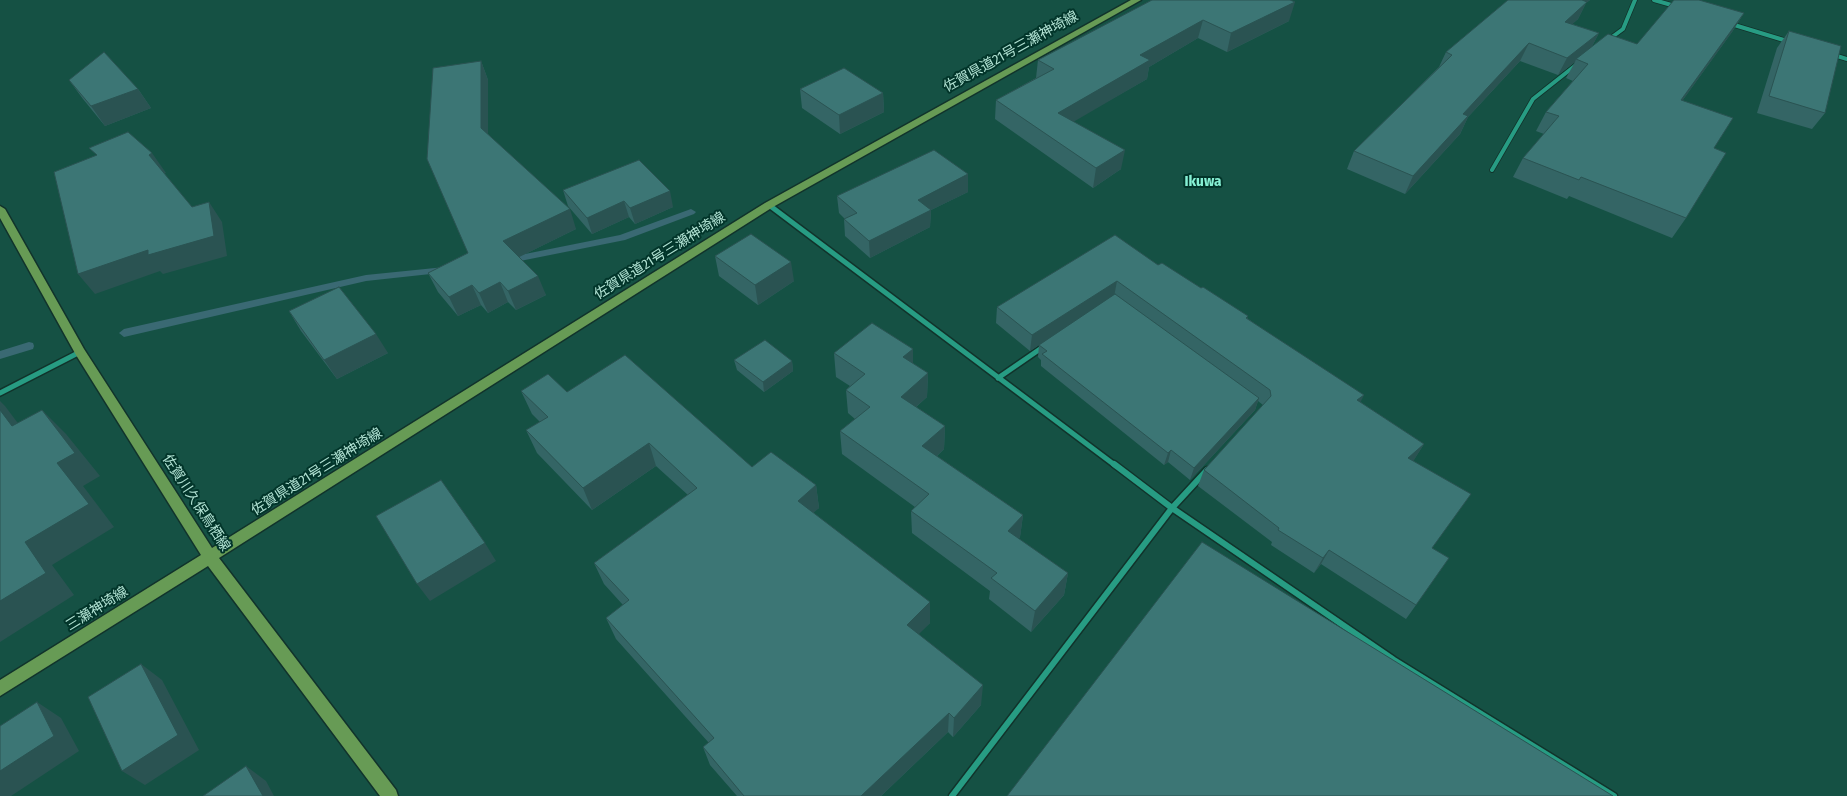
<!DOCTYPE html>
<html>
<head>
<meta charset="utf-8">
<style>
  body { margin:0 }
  canvas { display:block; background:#155144 }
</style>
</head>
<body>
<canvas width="1847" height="796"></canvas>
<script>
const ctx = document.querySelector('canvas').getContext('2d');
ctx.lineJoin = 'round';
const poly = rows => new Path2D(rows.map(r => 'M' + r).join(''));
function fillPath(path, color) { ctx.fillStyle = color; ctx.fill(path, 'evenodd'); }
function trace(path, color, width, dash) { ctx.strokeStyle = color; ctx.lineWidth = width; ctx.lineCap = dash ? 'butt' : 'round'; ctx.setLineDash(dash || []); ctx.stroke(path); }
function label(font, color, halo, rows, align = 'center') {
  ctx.font = font + ' "Fira Sans Condensed","Noto Sans JP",sans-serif'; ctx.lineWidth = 4; ctx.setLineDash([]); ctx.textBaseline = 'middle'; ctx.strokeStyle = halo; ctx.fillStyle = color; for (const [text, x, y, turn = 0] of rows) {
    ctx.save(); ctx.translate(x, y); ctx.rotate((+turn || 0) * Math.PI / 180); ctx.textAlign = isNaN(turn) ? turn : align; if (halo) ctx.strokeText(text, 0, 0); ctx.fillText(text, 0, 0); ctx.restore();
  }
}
const stream = poly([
  [691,209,696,212,694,214,625,240,505,264,500,261,505,258,620,235,691,209],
  [445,267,449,268,450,270,449,272,366,281,124,337,119,333,124,329,366,275,445,267],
  [29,342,33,343,34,346,33,349,0,359,0,351,29,342]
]);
const streetFar2 = poly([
  [1654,0,1675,6],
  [1731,24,1787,41],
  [1608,40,1623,29,1635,0],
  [1834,55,1847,59],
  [1492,170,1533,99,1576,65]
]);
const streetFar1 = poly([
  [769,205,1116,466],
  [998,378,1043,347],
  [0,393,80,352]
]);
const street = poly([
  [1114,464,1172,508,1394,660,1614,796],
  [952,796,1172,508,1207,470]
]);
const primary = poly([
  [1131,0,1141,0,773,207,219,558,396,790,398,796,380,796,208,566,0,696,0,680,201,555,76,355,0,218,0,206,5,209,84,349,212,548,765,203,1131,0]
]);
const wall = poly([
  [1152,0,1289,21,1227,52,1198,38,1149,67,1147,79,1073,121,1121,169,1093,188,995,119,996,100,1036,78,1038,60],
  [1508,0,1590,0,1586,3,1578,19,1572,24,1599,33,1591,48,1637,44,1744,13,1732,32,1682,101,1714,148,1686,218,1672,238,1569,196,1567,199,1513,177,1523,158,1544,134,1536,131,1546,112,1573,81,1566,78,1575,62,1558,75,1520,61,1468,117,1460,134,1405,194,1347,169,1354,151,1439,67,1446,52],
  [1789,31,1825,113,1812,129,1757,113,1777,48],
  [481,61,488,80,488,134,576,229,519,257,546,295,516,310,508,302,488,313,481,305,458,316,438,292,428,273,468,253],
  [69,80,138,89,151,108,105,126,83,99],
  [800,89,883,93,884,112,840,134,802,108],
  [563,190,673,207,635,224,629,217,592,234,568,206],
  [968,192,931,210,930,227,870,258,845,236,844,219,845,219,839,213,837,196],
  [715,256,794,281,758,305,719,276],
  [1158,265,1201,288,1248,316,1247,318,1360,402,1424,444,1413,461,1432,548,1416,605,1406,619,1321,564,1314,573,1271,545,1272,542,1198,486,1204,470,1263,405,1258,401,1255,410,1190,480,1168,462,1164,465,1041,366,1041,360,1038,357,1039,345,1030,351,996,323,997,307],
  [289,311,388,353,337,379,301,331],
  [913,349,913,364,928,373,927,397,916,407,945,426,944,449,937,456,1023,515,1020,537,1018,539,1068,573,1064,595,1031,632,989,599,990,591,912,533,911,511,915,507,842,454,840,431,855,419,848,413,846,390,850,386,836,377,834,353],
  [734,360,792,361,793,371,764,392,737,370],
  [521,391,567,392,752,467,816,485,819,508,813,512,930,623,918,634,981,705,953,737,948,732,881,796,737,796,710,765,703,747,709,743,616,639,606,618,623,605,604,584,594,563,688,495,656,466,592,510,537,453,526,430,540,422,532,414]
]);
const shadedWall = poly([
  [1580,0,1590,0,1586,3,1578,19,1556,39,1565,22],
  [1295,2,1289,21,1227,52,1231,33],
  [1744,13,1732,32,1669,119,1681,100],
  [1203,20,1198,38,1149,67,1147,79,1056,132,1058,113,1140,55],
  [1599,33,1590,50,1576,59,1575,62,1558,75,1567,58],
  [1529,43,1520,61,1468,117,1460,134,1405,194,1413,176,1463,114],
  [481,61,488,80,488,147,481,128],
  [138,89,151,108,105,126,91,106],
  [883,93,884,112,840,134,839,115],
  [1125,150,1121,169,1093,188,1096,168],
  [152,153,166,173,162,174,149,155],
  [968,174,968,192,931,210,930,227,870,258,869,241,918,200],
  [670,191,673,207,635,224,630,208],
  [624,201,629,217,592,234,587,218],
  [209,202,222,222,227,256,163,274,160,271,95,294,78,274],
  [570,209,576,229,511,261,503,241],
  [791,262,794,281,758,305,755,285],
  [538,276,546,295,516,310,508,291],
  [1117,281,1114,297,1030,351,1032,335],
  [500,282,508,302,488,313,479,293],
  [472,285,481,305,458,316,449,297],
  [376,334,388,353,337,379,324,360],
  [913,349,913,372,903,357],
  [792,361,793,371,764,392,763,382],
  [928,373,927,397,901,420,901,397],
  [1364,395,1356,411,1357,400],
  [1259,398,1255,410,1190,480,1194,468],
  [0,401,5,406,38,450,12,426,0,410],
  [42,410,66,434,100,476,83,486,114,527,52,565,74,595,0,642,0,601,57,463],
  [945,426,944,449,923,469,922,446],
  [649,443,656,466,592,510,583,488],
  [1424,444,1414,460,1399,474,1408,458],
  [1171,450,1168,462,1164,465,1168,453],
  [816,485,819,508,802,523,798,501],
  [1023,515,1020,537,1005,553,1008,531],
  [485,543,496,561,430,601,417,584],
  [1329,550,1321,564,1314,573,1323,558],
  [1068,573,1064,595,1031,632,1035,611],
  [930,602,930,623,907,646,907,625],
  [141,664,162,680,199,750,145,785,122,771],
  [983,685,981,705,953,737,954,718],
  [37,702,61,718,79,751,11,796,0,796,0,771],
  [949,713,948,732,881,796,861,796],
  [246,766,266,781,274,796,263,796]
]);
const building = poly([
  [1152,0,1290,0,1295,2,1231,33,1203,20,1140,55,1150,60,1058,113,1125,150,1096,168,996,100,1054,69,1038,60,1152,0],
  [1508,0,1582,0,1587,2,1565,22,1599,33,1567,58,1529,43,1463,114,1468,116,1413,176,1354,151,1452,55,1446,52,1508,0],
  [1674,0,1699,0,1744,13,1681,100,1733,118,1714,148,1726,153,1686,218,1581,177,1579,180,1523,158,1559,116,1546,112,1588,64,1576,59,1608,34,1637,44,1674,0],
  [1789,31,1841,46,1825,113,1769,96,1789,31],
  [104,52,138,89,91,106,69,80,104,52],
  [481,61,481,128,570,209,503,241,538,276,508,291,500,282,479,293,472,285,449,297,428,273,468,253,427,159,433,68,481,61],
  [844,68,883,93,839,115,800,89,844,68],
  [128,132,152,153,149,155,192,207,209,202,214,236,148,255,148,250,78,274,54,172,97,155,89,148,128,132],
  [934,150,968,174,918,200,931,210,869,241,844,219,857,213,837,196,934,150],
  [639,160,670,191,630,208,624,201,587,218,563,190,639,160],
  [751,234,791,262,755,285,715,256,751,234],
  [1115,235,1158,265,1162,263,1201,288,1203,287,1248,316,1246,318,1364,395,1357,400,1424,444,1408,458,1471,494,1432,548,1449,558,1416,605,1329,550,1323,558,1278,530,1279,528,1204,470,1271,396,1270,390,1117,281,1032,335,997,307,1115,235],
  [339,287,376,334,324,360,289,311,339,287],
  [1115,294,1259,398,1194,468,1171,450,1168,453,1042,354,1047,351,1039,345,1115,294],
  [872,323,913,349,903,357,928,373,901,397,945,426,922,446,1023,515,1008,531,1068,573,1035,611,991,578,997,573,911,511,929,494,840,431,870,407,846,390,865,374,834,353,872,323],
  [765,340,792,361,763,382,734,360,765,340],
  [625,355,752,467,771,452,816,485,798,501,930,602,907,625,983,685,954,718,949,713,861,796,744,796,703,747,714,738,606,618,629,600,594,563,697,488,649,443,583,488,526,430,548,417,521,391,548,374,567,392,625,355],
  [0,410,12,426,42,410,75,453,57,463,89,504,25,542,46,573,0,601,0,410],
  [441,480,485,543,417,584,376,516,441,480],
  [1202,542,1613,796,1007,796,1202,542],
  [141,664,178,735,122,771,88,697,141,664],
  [37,702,54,736,0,771,0,726,37,702],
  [246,766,263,796,203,796,246,766]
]);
const streetNames = [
  ["佐賀県道21号三瀬神埼線",1011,52,-29],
  ["佐賀県道21号三瀬神埼線",660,256,-32],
  ["佐賀県道21号三瀬神埼線",317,472,-32],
  ["佐賀川久保鳥栖線",196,503,57],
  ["三瀬神埼線",97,609,-32]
];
const neighbourhoodNames = [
  ["Ikuwa",1203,182]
];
fillPath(stream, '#3a6973');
trace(streetFar2, '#11332b', 5.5);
trace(streetFar1, '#11332b', 8);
trace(street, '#11332b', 9);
trace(primary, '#11332b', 3);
trace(streetFar2, '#279c83', 4);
trace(streetFar1, '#279c83', 5);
trace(street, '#279c83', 6);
fillPath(primary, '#679b55');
fillPath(wall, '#346565');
fillPath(shadedWall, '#2a5352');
fillPath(building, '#3c7675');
trace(building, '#2a5352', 1);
label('14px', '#b2e3d4', '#02352a', streetNames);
label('bold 15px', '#86f0d4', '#02352a', neighbourhoodNames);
</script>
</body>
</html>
